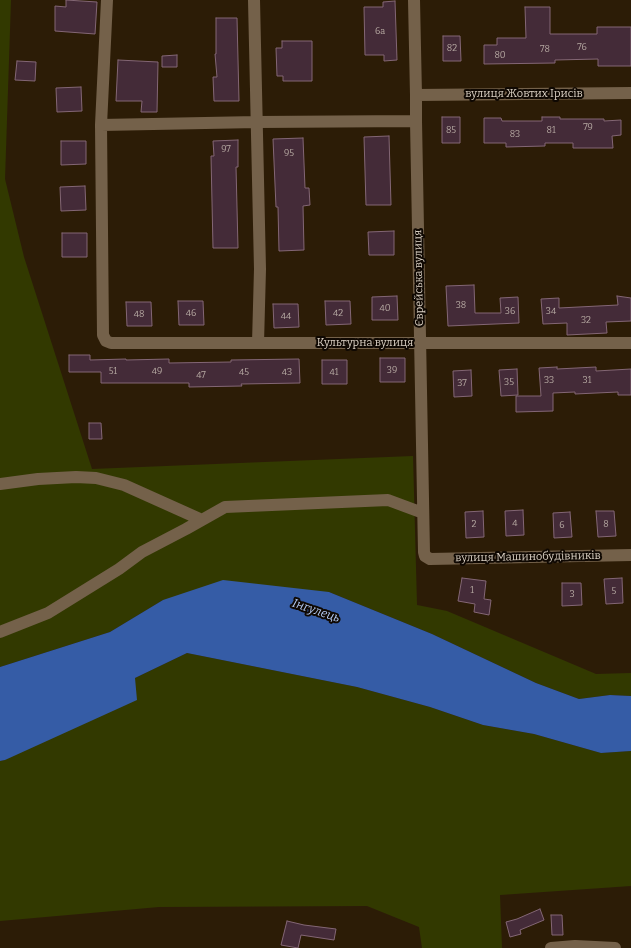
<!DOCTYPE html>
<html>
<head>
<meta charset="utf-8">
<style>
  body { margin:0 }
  canvas { display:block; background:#2c1c06 }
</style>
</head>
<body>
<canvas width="631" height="948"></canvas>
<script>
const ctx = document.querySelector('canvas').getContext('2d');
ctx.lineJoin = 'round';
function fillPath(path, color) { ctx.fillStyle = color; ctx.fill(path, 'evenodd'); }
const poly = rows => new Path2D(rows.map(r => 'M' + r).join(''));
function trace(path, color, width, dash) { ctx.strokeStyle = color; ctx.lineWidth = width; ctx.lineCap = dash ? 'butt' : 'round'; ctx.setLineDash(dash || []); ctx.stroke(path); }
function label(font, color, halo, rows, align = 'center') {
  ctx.font = font + ' Bitter,serif'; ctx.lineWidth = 4; ctx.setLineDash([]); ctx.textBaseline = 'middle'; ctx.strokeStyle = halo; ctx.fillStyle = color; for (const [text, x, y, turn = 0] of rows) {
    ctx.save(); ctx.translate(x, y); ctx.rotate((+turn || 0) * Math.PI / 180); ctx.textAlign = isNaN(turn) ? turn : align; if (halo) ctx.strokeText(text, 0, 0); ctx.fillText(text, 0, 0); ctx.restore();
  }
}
const green = poly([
  [0,0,11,0,5,179,24,257,92,469,413,456,417,605,447,611,596,674,631,673,631,696,610,695,579,699,536,683,432,634,329,592,163,600,110,632,0,667],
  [187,653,357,687,430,707,483,725,534,734,601,753,631,751,631,886,500,895,502,948,422,948,419,927,367,906,159,907,0,921,0,761,5,760,135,678]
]);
const water = poly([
  [223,580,329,592,432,634,536,683,579,699,610,695,631,696,631,751,601,753,534,734,483,725,430,707,357,687,187,653,135,678,137,700,5,760,0,761,0,667,110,632,163,600]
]);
const building = poly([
  [66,0,97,2,95,34,55,31,55,6,66,7,66,0],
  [395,1,397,60,384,61,384,55,365,55,364,7,383,7,383,2,395,1],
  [525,7,550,7,550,34,597,34,597,27,631,27,631,66,598,66,598,59,555,60,555,63,484,64,484,45,497,45,497,38,526,38,525,7],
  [216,18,237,18,239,101,214,101,213,77,217,77,215,54,216,54,216,18],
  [443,36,460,36,461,61,443,61,443,36],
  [282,41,312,41,312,81,283,81,283,76,277,76,276,48,282,48,282,41],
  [177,55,177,67,162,67,162,56,177,55],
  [118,60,158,62,157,112,141,112,142,101,116,101,118,60],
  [17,61,36,62,35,81,15,80,17,61],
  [81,87,82,111,57,112,56,88,81,87],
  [442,117,460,117,460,143,442,143,442,117],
  [542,117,560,117,560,119,604,119,604,121,621,120,621,135,612,136,613,148,573,148,573,143,545,143,545,146,506,147,506,143,484,143,484,118,501,118,502,121,542,121,542,117],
  [389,136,391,205,366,205,364,137,389,136],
  [303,138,305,188,309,188,310,205,303,206,304,250,279,251,278,207,276,207,273,139,303,138],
  [238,140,238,167,236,167,238,248,213,248,211,156,214,156,213,141,238,140],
  [61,141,86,141,86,164,61,165,61,141],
  [85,186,86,210,61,211,60,187,85,186],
  [394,231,394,255,369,255,368,232,394,231],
  [62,233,87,233,87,257,62,257,62,233],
  [474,285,475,313,501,313,500,298,518,297,519,323,448,326,446,286,474,285],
  [397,296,398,320,372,320,372,297,397,296],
  [617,296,631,298,631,321,606,322,607,333,567,335,567,323,543,324,541,299,559,298,559,308,618,305,617,296],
  [178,301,203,301,204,325,179,325,178,301],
  [325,301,350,301,351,324,326,325,325,301],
  [126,302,151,302,152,326,127,326,126,302],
  [273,304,298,304,299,327,274,328,273,304],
  [69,355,90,355,90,360,126,359,126,360,169,359,169,363,231,362,231,360,299,359,300,383,241,384,242,386,189,387,189,383,101,383,101,372,69,372,69,355],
  [380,358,405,358,405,382,380,382,380,358],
  [322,360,347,360,347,384,322,384,322,360],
  [557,367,557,369,596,367,596,371,631,369,631,395,618,395,618,392,575,394,575,392,553,393,553,411,516,412,516,396,541,396,539,368,557,367],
  [517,369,518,395,501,396,499,370,517,369],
  [471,370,472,396,454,397,453,371,471,370],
  [89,423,101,423,102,439,89,439,89,423],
  [523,510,524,535,506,536,505,511,523,510],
  [483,511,484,537,466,538,465,512,483,511],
  [596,511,614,511,616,536,598,537,596,511],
  [570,512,572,537,554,538,553,513,570,512],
  [462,578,486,581,484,599,491,600,489,615,474,612,475,604,458,601,462,578],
  [622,578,623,603,606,604,604,579,622,578],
  [562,583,581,583,582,605,562,606,562,583],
  [540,909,544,920,520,930,521,934,510,937,506,922,517,919,540,909],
  [551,915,562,915,563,935,552,935,551,915],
  [287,921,304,925,336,929,334,940,301,935,298,948,281,945,287,921]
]);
const minor = poly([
  [107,0,101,125,103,335,106,341,111,343,631,343],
  [254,0,260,269,258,343],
  [414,0,416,95,416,121,424,552,425,556,430,559,631,555],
  [416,95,631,93],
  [101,125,257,122,416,121],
  [0,484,38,479,76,477,96,478,124,485,202,520],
  [0,632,48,613,119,569,142,552,186,529,225,507,388,500,423,513],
  [551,948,575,946,615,948]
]);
const numberNames = [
  ["6а",380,31],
  ["76",582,47],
  ["82",452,48],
  ["78",545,49],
  ["80",500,55],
  ["79",588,127],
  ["85",451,130],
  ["81",551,130],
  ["83",515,134],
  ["97",226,149],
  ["95",289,153],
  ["38",461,305],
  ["40",385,308],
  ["36",510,311],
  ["34",551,311],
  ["46",191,313],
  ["42",338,313],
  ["48",139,314],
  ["44",286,316],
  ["32",586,320],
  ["39",392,370],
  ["51",113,371],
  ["49",157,371],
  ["45",244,372],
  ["43",287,372],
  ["41",334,372],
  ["47",201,375],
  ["33",549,380],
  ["31",587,380],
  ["35",509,382],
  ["37",462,383],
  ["4",515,523],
  ["2",474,524],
  ["8",606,524],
  ["6",562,525],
  ["1",472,590],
  ["5",614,591],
  ["3",572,594]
];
const streetNames = [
  ["вулиця Жовтих Ірисів",524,94],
  ["Єврейська вулиця",419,278,-91],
  ["Культурна вулиця",365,343],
  ["вулиця Машинобудівників",528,557,-1]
];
const waterNames = [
  ["Інгулець",316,611,19]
];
fillPath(green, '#323900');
fillPath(water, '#355ca6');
fillPath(building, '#442b38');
trace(building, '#836675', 1);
trace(minor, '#74614a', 12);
label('9px', '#b5a8a1', null, numberNames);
label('11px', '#dbd1c4', '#0f0802', streetNames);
label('italic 12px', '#b5ccf5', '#0f0802', waterNames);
</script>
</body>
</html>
